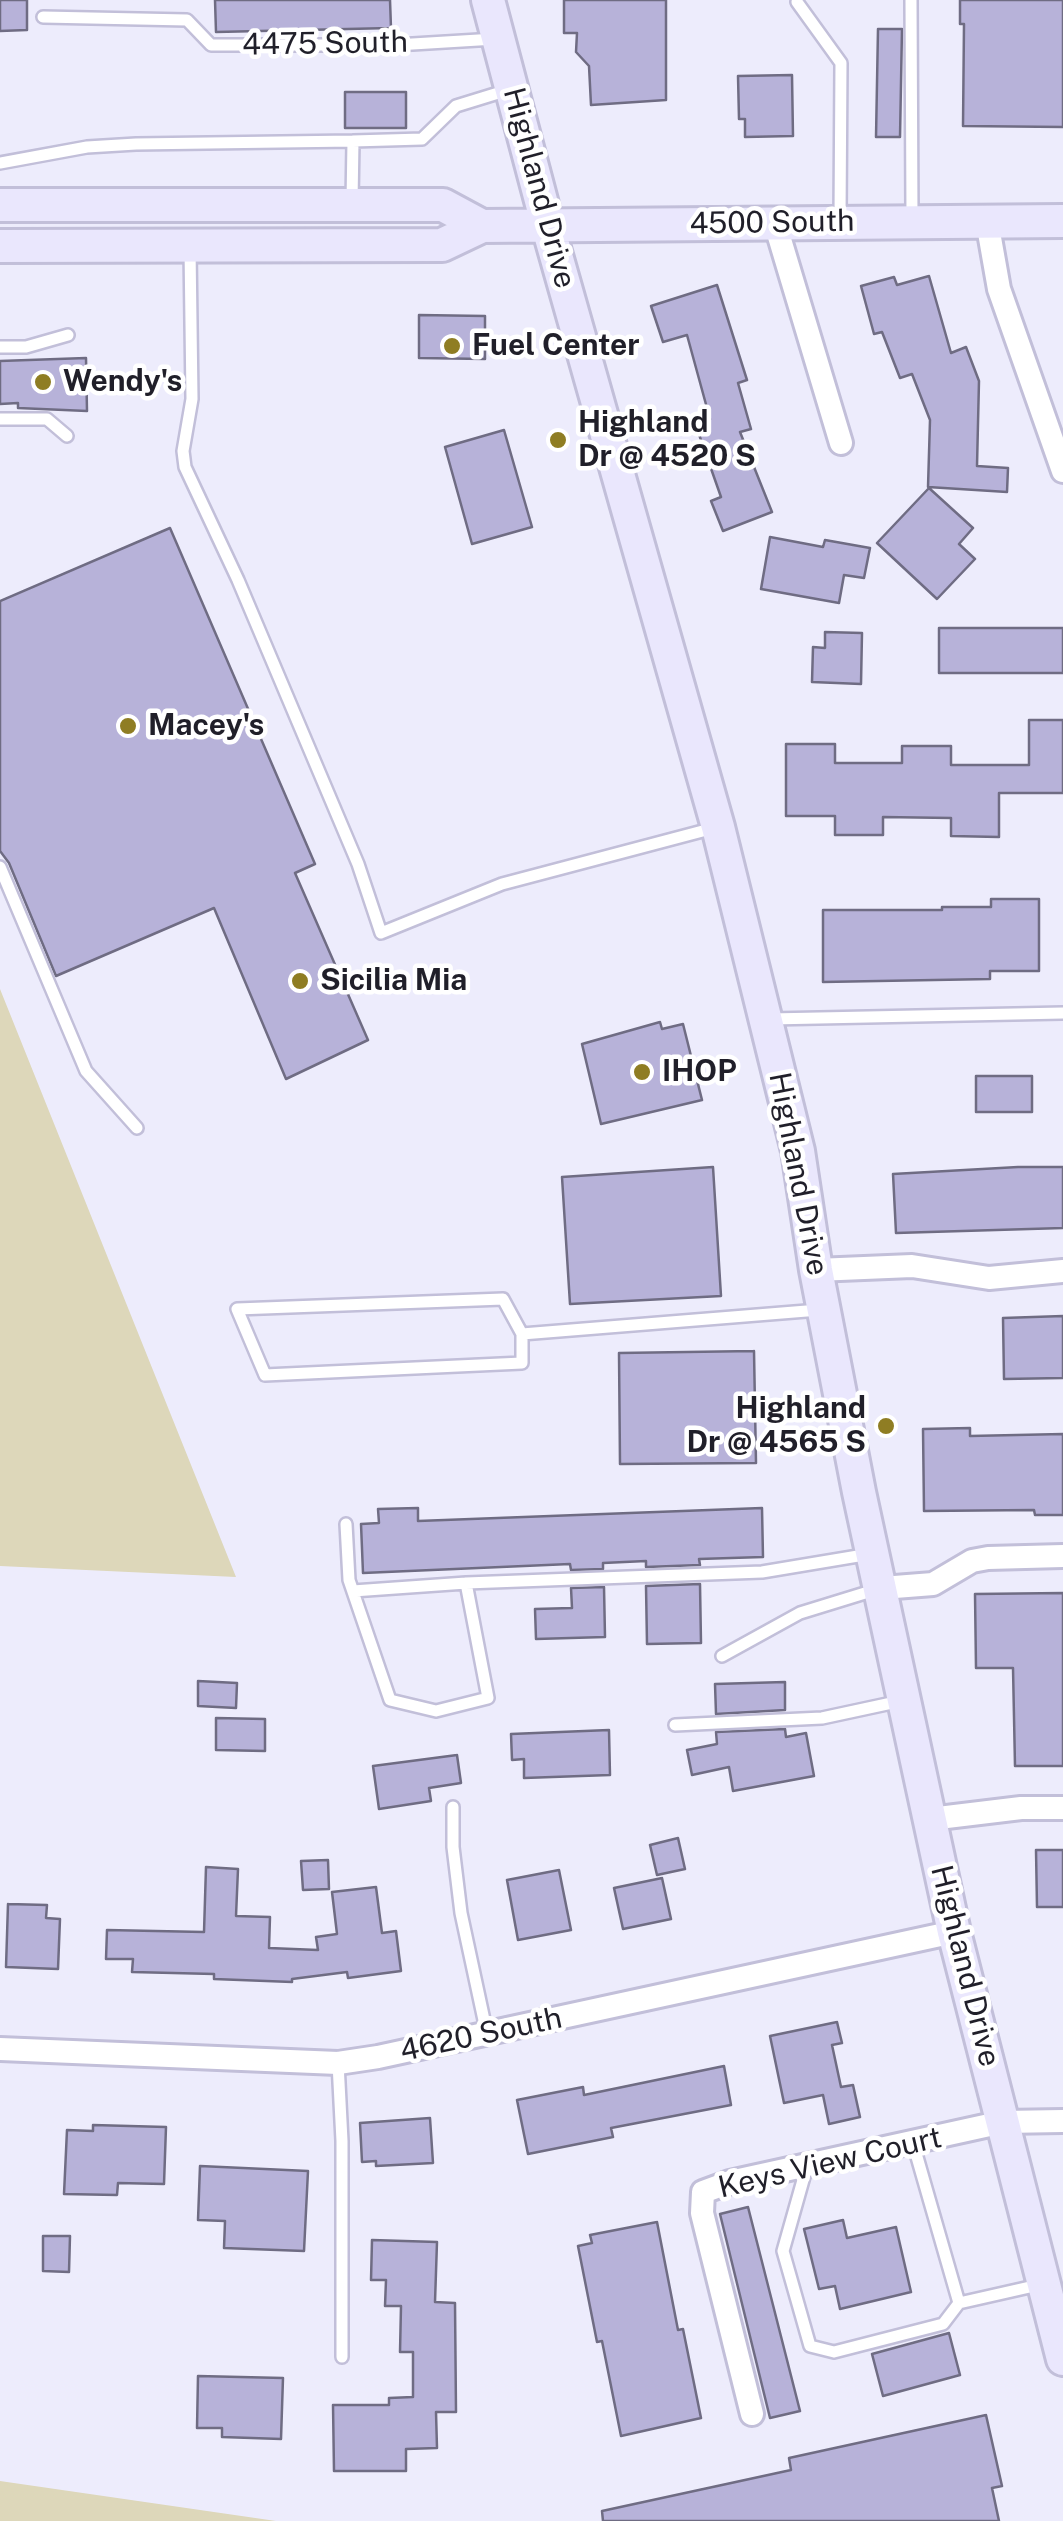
<!DOCTYPE html>
<html>
<head>
<meta charset="utf-8">
<style>
  body { margin:0 }
  canvas { display:block; background:#edecfc }
</style>
</head>
<body>
<canvas width="1063" height="2521"></canvas>
<script>
const ctx = document.querySelector('canvas').getContext('2d');
ctx.lineJoin = 'round';
function fillPath(path, color) { ctx.fillStyle = color; ctx.fill(path, 'evenodd'); }
const poly = rows => new Path2D(rows.map(r => 'M' + r).join(''));
function trace(path, color, width, dash) { ctx.strokeStyle = color; ctx.lineWidth = width; ctx.lineCap = dash ? 'butt' : 'round'; ctx.setLineDash(dash || []); ctx.stroke(path); }
function label(font, color, halo, rows, align = 'center') {
  ctx.font = font + ' "Public Sans",sans-serif'; ctx.lineWidth = 9; ctx.setLineDash([]); ctx.textBaseline = 'middle'; ctx.strokeStyle = halo; ctx.fillStyle = color; for (const [text, x, y, turn = 0] of rows) {
    ctx.save(); ctx.translate(x, y); ctx.rotate((+turn || 0) * Math.PI / 180); ctx.textAlign = isNaN(turn) ? turn : align; if (halo) ctx.strokeText(text, 0, 0); ctx.fillText(text, 0, 0); ctx.restore();
  }
}
const green = poly([
  [0,989,236,1577,0,1566],
  [0,2481,276,2521,0,2521]
]);
const building = poly([
  [0,0,27,0,27,30,0,31,0,0],
  [215,0,390,0,391,28,216,32,215,0],
  [564,0,666,0,666,100,591,105,589,66,576,52,577,33,564,33,564,0],
  [960,0,1063,0,1063,127,963,126,964,24,960,24,960,0],
  [878,29,902,29,900,137,876,137,878,29],
  [792,75,793,136,745,137,745,119,739,119,738,76,792,75],
  [345,92,406,92,406,128,345,128,345,92],
  [929,276,951,353,966,347,979,381,977,466,1008,468,1007,492,928,487,930,420,912,374,900,378,882,332,874,334,861,286,894,277,897,285,929,276],
  [717,285,747,380,738,383,751,429,740,432,772,512,723,531,711,501,721,497,695,423,710,419,687,335,663,342,651,306,717,285],
  [419,315,485,316,485,359,419,358,419,315],
  [86,358,87,411,18,408,18,403,0,404,0,361,86,358],
  [504,430,532,527,472,544,445,447,504,430],
  [929,488,973,528,959,544,975,559,937,599,877,543,929,488],
  [170,528,315,864,295,873,368,1040,286,1079,214,908,56,976,9,863,0,851,0,601,170,528],
  [770,537,823,547,825,540,870,548,864,578,844,575,839,603,761,589,770,537],
  [939,628,1063,628,1063,673,939,673,939,628],
  [825,632,862,633,861,684,812,682,813,647,825,648,825,632],
  [1029,720,1063,720,1063,793,999,793,999,837,951,836,951,818,883,817,883,835,835,835,835,816,786,816,786,744,835,744,835,763,902,763,902,746,951,746,951,765,1029,765,1029,720],
  [991,899,1039,899,1039,971,990,971,990,979,823,982,823,910,942,910,942,907,991,907,991,899],
  [660,1022,662,1029,683,1024,702,1100,601,1124,582,1044,660,1022],
  [976,1076,1032,1076,1032,1112,976,1112,976,1076],
  [713,1167,721,1296,570,1304,562,1177,713,1167],
  [1018,1167,1063,1167,1063,1228,896,1233,893,1174,1018,1167],
  [1063,1316,1063,1378,1004,1379,1003,1318,1063,1316],
  [754,1351,756,1463,620,1464,619,1353,754,1351],
  [970,1428,970,1436,1063,1434,1063,1515,1035,1515,1034,1510,924,1511,923,1429,970,1428],
  [418,1508,418,1521,762,1508,763,1557,699,1559,700,1565,646,1567,646,1561,603,1563,603,1569,571,1570,570,1564,363,1573,361,1524,379,1523,378,1509,418,1508],
  [700,1584,701,1643,647,1644,646,1586,700,1584],
  [604,1587,605,1637,536,1639,535,1609,572,1608,571,1588,604,1587],
  [1063,1593,1063,1766,1015,1766,1013,1668,976,1668,975,1594,1063,1593],
  [198,1681,237,1683,236,1708,198,1706,198,1681],
  [785,1682,785,1710,716,1714,715,1684,785,1682],
  [216,1718,265,1719,265,1751,216,1750,216,1718],
  [785,1729,786,1737,806,1733,814,1776,733,1791,729,1767,692,1775,687,1750,717,1744,716,1732,785,1729],
  [609,1730,610,1775,524,1778,524,1759,512,1760,511,1734,609,1730],
  [457,1755,461,1783,429,1788,431,1801,379,1809,373,1766,457,1755],
  [678,1838,685,1869,657,1875,650,1845,678,1838],
  [1036,1850,1063,1850,1063,1907,1037,1907,1036,1850],
  [328,1860,329,1889,303,1890,301,1861,328,1860],
  [206,1867,238,1869,236,1916,270,1917,269,1948,318,1950,316,1937,337,1934,332,1892,376,1887,382,1933,396,1931,401,1971,348,1978,347,1972,292,1979,292,1982,214,1979,214,1974,132,1972,133,1959,106,1959,107,1930,204,1932,206,1867],
  [559,1870,571,1930,518,1940,507,1880,559,1870],
  [662,1878,671,1919,623,1929,614,1888,662,1878],
  [8,1904,47,1905,46,1918,60,1919,58,1969,6,1967,8,1904],
  [837,2022,842,2043,832,2045,841,2087,853,2085,860,2117,829,2124,823,2095,784,2103,770,2036,837,2022],
  [724,2066,731,2105,611,2128,613,2137,528,2154,517,2100,583,2087,584,2095,724,2066],
  [430,2118,433,2163,376,2166,376,2161,362,2162,360,2123,430,2118],
  [93,2125,166,2127,164,2184,118,2183,117,2195,64,2194,67,2130,93,2131,93,2125],
  [200,2166,308,2171,304,2251,224,2248,225,2221,198,2220,200,2166],
  [748,2207,800,2411,770,2418,720,2214,748,2207],
  [843,2220,847,2238,896,2227,911,2292,840,2309,835,2286,819,2289,804,2229,843,2220],
  [657,2222,678,2330,683,2329,701,2418,621,2436,602,2341,597,2342,578,2246,592,2243,590,2235,657,2222],
  [43,2236,70,2236,69,2272,43,2271,43,2236],
  [372,2240,437,2242,435,2302,455,2303,456,2412,436,2412,437,2448,406,2449,406,2471,334,2471,333,2405,389,2405,389,2398,413,2397,413,2352,400,2352,401,2306,385,2306,386,2280,371,2280,372,2240],
  [949,2333,960,2375,883,2396,872,2354,949,2333],
  [198,2376,283,2378,281,2439,222,2437,222,2428,197,2428,198,2376],
  [986,2415,1002,2486,992,2488,999,2521,603,2521,602,2511,791,2470,789,2458,986,2415]
]);
const service = poly([
  [911,0,912,217],
  [797,2,841,63,840,218],
  [43,17,187,20,211,45,396,45,495,39],
  [353,141,422,139,456,106,508,90],
  [0,163,87,147,136,144,353,141,352,202],
  [190,248,192,399,183,451,185,467,238,580,358,864,381,933,502,884,714,828],
  [0,347,26,347,68,335],
  [0,419,47,419,67,436],
  [0,867,86,1071,137,1128],
  [770,1019,1063,1013],
  [522,1334,522,1363,265,1375,237,1309,503,1299,522,1334,819,1310],
  [346,1524,349,1580,390,1700,436,1711,488,1698,466,1583,762,1572,870,1554],
  [353,1591,466,1583],
  [722,1656,800,1613,878,1589],
  [675,1725,822,1718,901,1701],
  [453,1807,453,1847,461,1913,487,2034],
  [338,2063,342,2141,342,2357],
  [807,2166,783,2251,810,2346,834,2352,943,2324,959,2303,913,2143],
  [959,2303,1043,2284]
]);
const minor = poly([
  [987,221,999,289,1063,471],
  [775,223,841,443],
  [816,1270,912,1266,989,1278,1063,1271],
  [882,1588,933,1584,972,1561,988,1558,1063,1556],
  [930,1819,1021,1808,1063,1808],
  [0,2049,338,2063,378,2057,954,1932],
  [752,2414,702,2213,703,2192,730,2182,1003,2122,1063,2121]
]);
const secondary = poly([
  [488,0,548,227,718,827,798,1151,816,1270,859,1492,954,1932,1063,2359],
  [0,205,443,205,482,226],
  [0,246,442,245,482,226,1063,221]
]);
const markers = [
  [452,346,10,"#8f7d23"],
  [43,382,10,"#8f7d23"],
  [558,440,10,"#8f7d23"],
  [128,726,10,"#8f7d23"],
  [300,981,10,"#8f7d23"],
  [642,1072,10,"#8f7d23"],
  [886,1426,10,"#8f7d23"]
];
const streetNames = [
  ["4475 South",325,44,-1],
  ["Highland Drive",539,188,75],
  ["4500 South",772,223,-1],
  ["Highland Drive",798,1174,79],
  ["Highland Drive",965,1966,76],
  ["4620 South",481,2035,-12],
  ["Keys View Court",830,2163,-13]
];
const poiNames = [
  ["Fuel Center",472,346],
  ["Wendy's",63,382],
  ["Highland",578,423],
  ["Dr @ 4520 S",578,457],
  ["Macey's",148,726],
  ["Sicilia Mia",320,981],
  ["IHOP",662,1072],
  ["Highland",866,1409,"right"],
  ["Dr @ 4565 S",866,1443,"right"]
];
fillPath(green, '#ddd7ba');
fillPath(building, '#b7b2d9');
trace(building, '#6f6c83', 2.5);
trace(service, '#c2bfd9', 16);
trace(minor, '#c2bfd9', 28);
trace(secondary, '#c2bfd9', 38);
trace(service, '#fff', 11);
trace(minor, '#fff', 22);
trace(secondary, '#eae7fd', 32);
for (const [x, y, r, color] of markers) { const dot = new Path2D(); dot.arc(x, y, r, 0, 2 * Math.PI); ctx.fillStyle = color; ctx.fill(dot); trace(dot, '#fff', 4); }
label('30px', '#201f29', '#fff', streetNames);
label('bold 30px', '#201f29', '#fff', poiNames, 'left');
</script>
</body>
</html>
